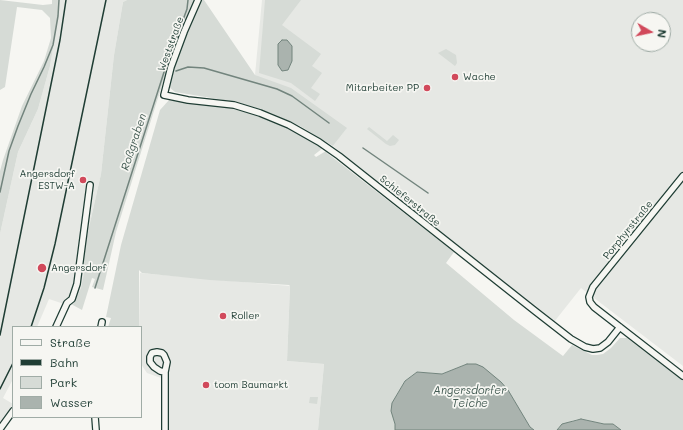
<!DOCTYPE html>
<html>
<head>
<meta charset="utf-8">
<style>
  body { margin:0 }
  #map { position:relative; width:683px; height:430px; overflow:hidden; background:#f6f6f2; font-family:Mali,sans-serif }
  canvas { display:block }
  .legend { position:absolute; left:12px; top:326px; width:130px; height:92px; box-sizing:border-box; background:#f6f6f2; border:1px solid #a0aca6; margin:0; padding:5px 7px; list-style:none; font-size:12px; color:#1f3d34 }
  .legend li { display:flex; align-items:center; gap:8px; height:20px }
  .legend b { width:20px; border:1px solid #a0aca6 }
  .north { position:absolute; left:631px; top:12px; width:40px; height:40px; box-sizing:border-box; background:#f6f6f2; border:1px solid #a0aca6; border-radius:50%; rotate:99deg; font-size:11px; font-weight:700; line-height:16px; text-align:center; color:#1f3d34 }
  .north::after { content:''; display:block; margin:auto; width:14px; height:18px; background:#d1495b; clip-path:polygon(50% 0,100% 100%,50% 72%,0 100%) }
</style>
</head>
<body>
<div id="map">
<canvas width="683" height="430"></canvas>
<ul class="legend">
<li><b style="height:5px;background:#f6f6f2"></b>Straße</li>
<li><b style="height:5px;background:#1f3d34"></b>Bahn</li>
<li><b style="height:11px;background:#d6dbd6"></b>Park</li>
<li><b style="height:11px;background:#aab3ae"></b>Wasser</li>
</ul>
<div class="north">N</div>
</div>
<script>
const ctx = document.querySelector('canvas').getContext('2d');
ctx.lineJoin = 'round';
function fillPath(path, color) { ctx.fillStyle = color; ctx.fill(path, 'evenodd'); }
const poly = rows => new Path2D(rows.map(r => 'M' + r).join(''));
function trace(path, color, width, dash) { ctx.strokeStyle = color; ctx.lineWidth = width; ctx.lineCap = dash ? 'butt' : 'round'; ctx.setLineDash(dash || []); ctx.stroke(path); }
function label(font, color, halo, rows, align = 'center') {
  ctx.font = font + ' Mali,sans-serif'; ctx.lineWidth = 3.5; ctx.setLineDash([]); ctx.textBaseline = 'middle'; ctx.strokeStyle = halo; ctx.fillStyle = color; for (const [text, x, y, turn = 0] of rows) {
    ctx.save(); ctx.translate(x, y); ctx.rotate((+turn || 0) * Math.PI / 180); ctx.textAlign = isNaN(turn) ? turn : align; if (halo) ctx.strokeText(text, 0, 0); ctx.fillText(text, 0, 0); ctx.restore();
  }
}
const built = poly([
  [59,0,127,0,123,2,114,55,101,174,83,254,84,273,81,288,77,296,71,303,64,304,49,299,37,327,13,327,13,379,3,398,13,404,13,405,0,423,0,234,18,152,38,109,50,66,57,25],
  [262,0,683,0,683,366,581,288,554,322,333,146,346,129,255,75],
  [639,20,663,20,663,44,639,44],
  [140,273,290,286,287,361,324,364,318,430,164,430,161,378,147,373,141,364,141,327,139,327]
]);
const green = poly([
  [0,0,43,5,52,4,52,0,59,0,57,25,50,66,38,109,18,152,0,234,0,171,3,160,22,106,44,61,51,38,50,18,42,10,17,7,5,87,0,90],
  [127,0,204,0,255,75,291,88,347,128,333,146,300,126,271,113,236,102,175,92,163,82,116,232,103,290,92,287,95,279,92,278,82,310,71,304,71,303,77,296,81,288,84,273,83,254,101,174,114,55,123,2],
  [265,0,301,0,282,25,321,54,312,66,322,73,311,88,320,94,315,101,291,83,259,73],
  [446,49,456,55,457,63,455,66,438,53],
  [169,100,230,108,263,117,294,131,323,148,314,155,316,157,326,151,327,153,454,252,446,263,514,320,563,356,572,345,592,355,597,355,603,354,611,348,620,338,627,338,683,381,683,430,621,430,613,424,604,424,581,419,574,420,559,427,557,430,534,430,530,427,525,420,508,390,467,364,442,374,419,372,415,373,405,381,396,396,395,430,318,430,324,364,287,361,290,286,289,285,210,280,142,273,139,270,139,327,108,327,111,318,106,317,121,245,160,110],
  [369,127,387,141,393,135,399,140,395,145,390,146,386,144,367,129],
  [310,397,318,397,317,404,309,403]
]);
const water = poly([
  [282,40,287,40,292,46,292,61,288,70,282,71,278,65,278,44,282,40],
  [467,364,476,364,483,367,501,382,508,390,530,427,534,430,395,430,395,424,391,411,392,403,405,381,417,372,442,374,467,364],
  [581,419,604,424,613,424,621,430,557,430,562,424,581,419]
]);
const stream = poly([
  [176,71,188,67,204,68,277,89,292,96,329,123],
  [363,148,428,193],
  [0,192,9,151,18,126,31,94,44,67,53,45,58,16,59,0],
  [95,288,165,69,187,9,188,0]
]);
const minor = poly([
  [198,0,184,32,171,67,164,95,188,100,234,105,260,113,289,125,319,142,339,156,535,311,571,339,585,347,593,349,600,348,608,342,620,327],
  [683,176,593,287,589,297,590,302,594,307,683,376],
  [56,327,67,303,72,299,77,284,90,185],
  [101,327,102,322],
  [165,372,160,371,154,367,150,362,150,357,152,353,157,352,162,353,164,355,167,362,165,372,165,430],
  [95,417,96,430],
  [0,429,13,411]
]);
const rail = poly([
  [31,327,44,288,55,244,106,0],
  [0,335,60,40,66,0],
  [0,389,13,363]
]);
const markers = [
  [455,77,4,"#d1495b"],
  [427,88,4,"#d1495b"],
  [83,180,4,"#d1495b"],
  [42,268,5,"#d1495b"],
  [223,316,4,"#d1495b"],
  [206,385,4,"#d1495b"]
];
const streetNames = [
  ["Weststraße",171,44,-70],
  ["Schieferstraße",410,201,39],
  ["Porphyrstraße",628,230,-51]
];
const poiNames = [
  ["Wache",463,77],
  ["Mitarbeiter PP",419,88,"right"],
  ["Angersdorf",75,174,"right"],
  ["ESTW-A",75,186,"right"],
  ["Angersdorf",51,268],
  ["Roller",231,316],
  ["toom Baumarkt",214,385]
];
const waterNames = [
  ["Roßgraben",134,142,-72],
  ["Angersdorfer",470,391],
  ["Teiche",470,404]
];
fillPath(built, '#e6e8e4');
fillPath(green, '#d6dbd6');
fillPath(water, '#aab3ae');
trace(water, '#72847d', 1);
trace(stream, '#72847d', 1.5);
trace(minor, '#1f3d34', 8);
trace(minor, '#f6f6f2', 5.5);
trace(rail, '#1f3d34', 1.5);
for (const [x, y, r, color] of markers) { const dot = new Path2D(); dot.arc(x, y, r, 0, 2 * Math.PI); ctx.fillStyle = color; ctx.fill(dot); trace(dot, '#f6f6f2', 1.5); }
label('10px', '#1f3d34', '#f6f6f2', streetNames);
label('10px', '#1f3d34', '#f6f6f2', poiNames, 'left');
label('italic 11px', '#425a52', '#f6f6f2', waterNames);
</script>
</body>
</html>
